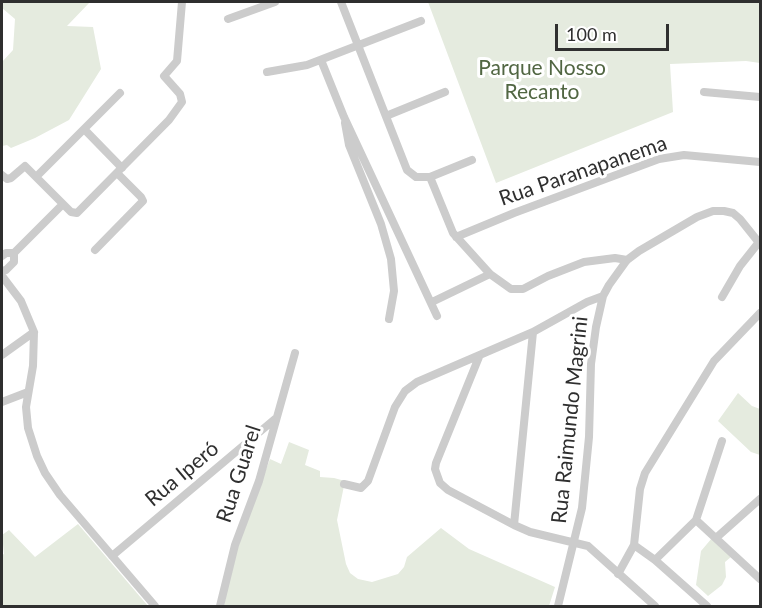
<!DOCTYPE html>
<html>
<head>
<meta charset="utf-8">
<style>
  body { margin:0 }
  #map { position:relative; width:762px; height:608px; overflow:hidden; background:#fff; font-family:Lato,sans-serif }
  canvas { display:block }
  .frame { position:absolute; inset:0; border:3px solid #2f2f2f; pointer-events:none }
  .scale { position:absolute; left:555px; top:24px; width:114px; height:27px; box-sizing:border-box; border:3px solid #2f2f2f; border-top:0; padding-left:8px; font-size:18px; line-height:21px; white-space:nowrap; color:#2f2f2f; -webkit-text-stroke:4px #fff; paint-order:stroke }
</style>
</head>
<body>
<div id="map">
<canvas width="762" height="608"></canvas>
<div class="frame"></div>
<div class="scale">100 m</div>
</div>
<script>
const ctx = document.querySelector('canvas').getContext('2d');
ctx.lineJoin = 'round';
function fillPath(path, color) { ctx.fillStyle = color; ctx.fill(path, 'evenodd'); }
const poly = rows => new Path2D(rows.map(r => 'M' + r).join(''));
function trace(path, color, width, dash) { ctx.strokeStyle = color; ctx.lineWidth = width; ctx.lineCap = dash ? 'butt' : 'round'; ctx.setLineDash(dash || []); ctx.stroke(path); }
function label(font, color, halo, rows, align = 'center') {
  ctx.font = font + ' Lato,sans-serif'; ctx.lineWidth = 6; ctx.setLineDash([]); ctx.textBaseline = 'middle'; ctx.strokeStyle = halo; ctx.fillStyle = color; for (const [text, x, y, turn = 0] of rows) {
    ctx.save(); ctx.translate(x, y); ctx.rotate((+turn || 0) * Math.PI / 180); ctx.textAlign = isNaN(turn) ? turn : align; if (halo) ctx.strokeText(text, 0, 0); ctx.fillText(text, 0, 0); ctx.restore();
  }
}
const green = poly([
  [2,2,90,2,67,26,93,27,101,69,69,120,35,138,11,148,7,145,2,146,2,62,13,50,15,19,2,8],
  [428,2,760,2,760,63,746,61,670,64,673,112,496,183],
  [738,393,752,406,760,409,760,455,751,452,718,421],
  [289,442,309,450,305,465,320,471,320,477,334,478,345,481,337,520,346,564,350,573,358,579,372,582,398,574,404,567,407,557,441,528,469,549,555,587,549,606,224,606,235,550,270,459,281,464],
  [78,524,148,606,2,606,2,555,4,554,2,535,9,530,35,557],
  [712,538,731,557,725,562,726,577,722,585,708,596,696,585,701,551]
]);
const minor = poly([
  [341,2,407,170,416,177,430,177,472,160],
  [228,19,275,2],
  [321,60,344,117,437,316],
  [267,72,307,65,421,21],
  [704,92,760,97],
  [386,116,445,92],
  [345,123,349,145,381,224,391,259,394,291,389,319],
  [84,129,122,168],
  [2,175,7,179,11,178,25,166,71,212,77,213,169,120,182,102,180,94,164,76,177,61,182,2],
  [36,177,120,93],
  [430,177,453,233,490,274,511,289,523,289,548,276,584,262,615,258,627,260],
  [456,237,514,213,659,159,684,155,760,162],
  [95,250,143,201,141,197,117,173],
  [2,256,6,253,14,253,63,204],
  [2,271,6,270,14,262,14,253],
  [2,276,21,301,34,332,33,366,26,407,28,428,37,456,45,473,60,495,155,606],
  [722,297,740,266,759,242],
  [432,302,490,274],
  [2,355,34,332],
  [479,357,436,463,435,469,440,483,448,490,514,525,530,532,588,546,655,606],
  [2,402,28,392],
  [344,484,361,488,368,481,395,407,405,391,417,382,533,332,587,302,603,296],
  [696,520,760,579],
  [514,525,533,332],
  [716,538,760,499],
  [634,545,655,560,707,606],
  [112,556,275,419],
  [655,560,696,520,722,441],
  [618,574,634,545,640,489,645,473,714,361,760,313],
  [220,606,235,545,259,481,295,353],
  [558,606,582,508,589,437,591,364,596,327,603,296,609,285,627,260,639,251,697,217,713,211,724,211,733,213,740,219,760,244]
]);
const parkNames = [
  ["Parque Nosso",542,68],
  ["Recanto",542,92]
];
const streetNames = [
  ["Rua Paranapanema",583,171,-19],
  ["Rua Raimundo Magrini",570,420,-84],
  ["Rua Iperó",182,474,-40],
  ["Rua Guarel",239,474,-72]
];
fillPath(green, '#e5ebdf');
trace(minor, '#ccc', 8);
label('21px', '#516642', '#fff', parkNames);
label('21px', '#2f2f2f', '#fff', streetNames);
</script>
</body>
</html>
